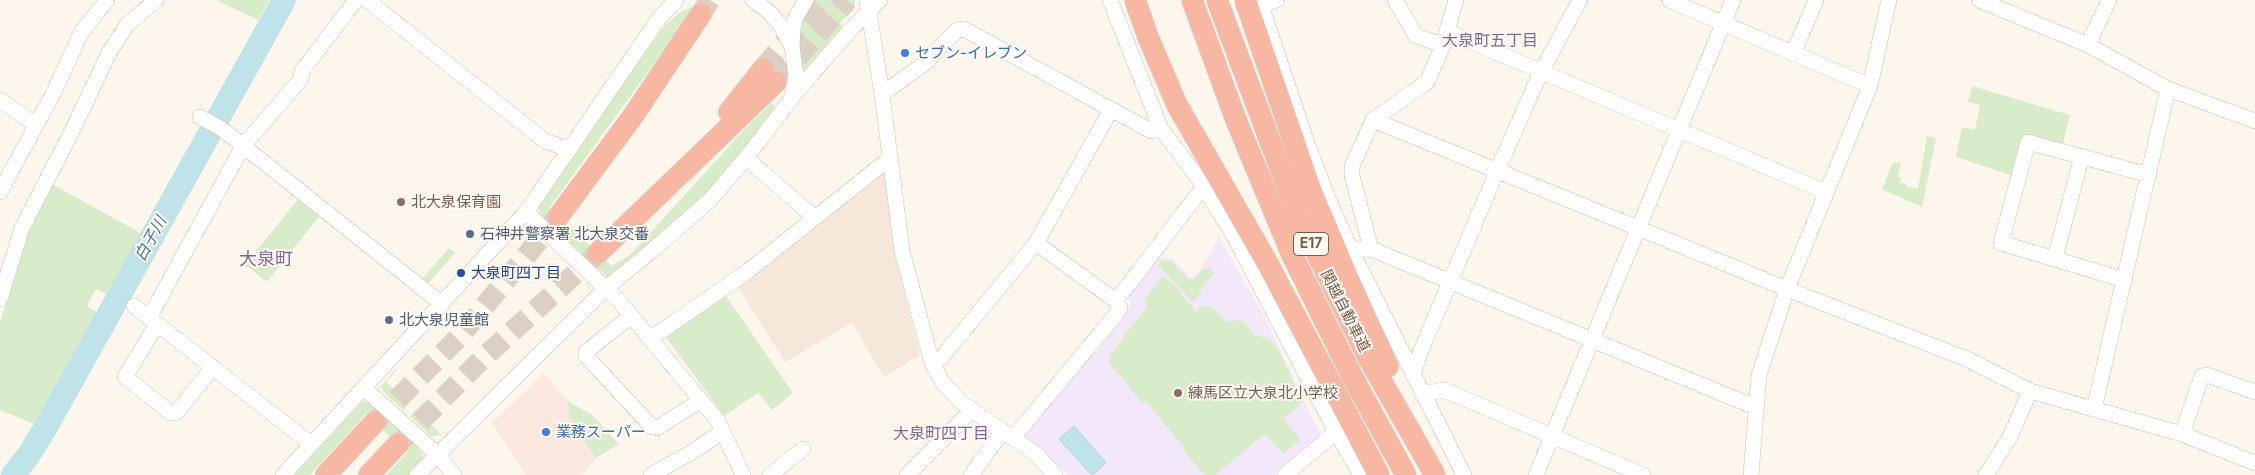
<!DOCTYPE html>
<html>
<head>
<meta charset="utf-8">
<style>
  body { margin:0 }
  canvas { display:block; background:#fdf6ec }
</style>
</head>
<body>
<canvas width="2255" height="475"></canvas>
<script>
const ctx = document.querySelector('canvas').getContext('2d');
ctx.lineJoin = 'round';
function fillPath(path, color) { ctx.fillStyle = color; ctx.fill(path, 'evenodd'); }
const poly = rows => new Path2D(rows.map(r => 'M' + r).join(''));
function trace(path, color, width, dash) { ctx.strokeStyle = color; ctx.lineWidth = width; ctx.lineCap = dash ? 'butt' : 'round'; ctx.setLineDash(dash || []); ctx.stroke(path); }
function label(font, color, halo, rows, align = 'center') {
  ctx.font = font + ' Inter,"Noto Sans JP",sans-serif'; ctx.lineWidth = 4; ctx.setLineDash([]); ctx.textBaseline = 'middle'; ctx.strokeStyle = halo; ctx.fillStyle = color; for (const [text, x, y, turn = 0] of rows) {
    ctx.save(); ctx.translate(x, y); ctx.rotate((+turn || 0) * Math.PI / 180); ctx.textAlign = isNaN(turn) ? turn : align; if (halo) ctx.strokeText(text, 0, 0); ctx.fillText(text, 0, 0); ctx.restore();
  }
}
const residential = poly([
  [885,172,896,259,920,355,884,377,852,323,785,362,738,287]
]);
const commercial = poly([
  [544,373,568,401,569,418,596,458,582,475,526,475,492,423]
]);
const education = poly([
  [1219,237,1266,320,1321,436,1274,475,1067,475,1065,471,1024,439,1023,432,1089,354,1097,352,1130,306,1129,294,1157,257,1172,259,1191,278,1199,272]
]);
const green = poly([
  [216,0,269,0,258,20],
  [810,0,855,0,855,8,840,23,842,27,802,74,797,39,804,6],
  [692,7,694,9,549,208,612,266,631,254,741,133,771,103,777,108,710,189,620,271,608,277,541,218,538,208,627,77,667,23,682,11],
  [1972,86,2070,115,2062,147,2029,138,2013,176,1956,157,1962,127,1975,130,1980,105,1968,102],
  [1927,136,1936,138,1922,207,1882,189,1893,162,1901,163,1898,177,1901,178,1900,183,1906,184,1908,187,1918,188],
  [50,183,142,234,108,295,96,289,87,306,98,313,37,425,0,410,0,323,28,229],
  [299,198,320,215,267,282,245,265],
  [449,248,455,253,427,285,421,280],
  [1162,260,1171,261,1188,279,1194,279,1202,270,1207,269,1211,269,1214,274,1204,284,1196,300,1193,302,1158,265],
  [1163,276,1174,284,1197,313,1199,307,1211,306,1227,322,1238,320,1245,322,1255,335,1270,339,1280,353,1302,401,1296,410,1283,418,1300,440,1283,454,1265,434,1215,475,1205,475,1182,449,1184,447,1145,401,1142,403,1109,362,1111,354,1146,307,1145,299],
  [726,296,793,393,772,410,758,393,724,416,666,337],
  [396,369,397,370,386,382,409,403,403,410,383,391,381,386],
  [363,401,372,404,420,450,423,458,421,462,410,475,386,475,407,453,366,414,310,475,294,475],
  [568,401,592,415,619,444,596,458,569,418],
  [416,410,442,435,431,436,410,416]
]);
const water = poly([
  [1074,426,1106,463,1092,475,1059,439,1074,426]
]);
const river = poly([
  [13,475,28,456,46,427,284,0]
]);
const highwayTunnel = poly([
  [701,14,710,0],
  [763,69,820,0],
  [776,82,847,0],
  [375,422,460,336,558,217],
  [398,444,481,360,598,253]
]);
const minor = poly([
  [367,0,545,141,568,149],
  [753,0,769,12,781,26,791,45],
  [867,0,882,94,902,251,932,363,943,383,962,403,1036,454,1055,475],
  [1110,0,1161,129,1198,178,1234,236,1336,432,1361,475],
  [1277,0,1265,4,1263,11,1308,146,1328,198,1351,250,1464,475],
  [1669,0,1870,86],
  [1979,0,2088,45,2168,89,2255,121],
  [1448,32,1826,192],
  [1444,41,1456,0],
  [2088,45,2109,0],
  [1793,54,1816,0],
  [882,94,924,64,957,30,964,29,1151,131,1161,129],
  [792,97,853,27,880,0],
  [0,100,36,125],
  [200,117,222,129,442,304],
  [1373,120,1797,293,1967,359,2030,391,2182,434,2255,463],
  [746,158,815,218],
  [0,192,53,94,81,33,107,0],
  [526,212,619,301,703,403,718,421,743,475],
  [1036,243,1116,301],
  [1371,249,1352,175,1352,166,1373,120,1427,82,1443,45,1416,36,1395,0],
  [2055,258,2082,156],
  [2125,280,2001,243,2028,142,2149,175],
  [1273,291,1351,250,1371,249,1755,407],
  [0,299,22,228,70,135,110,51,127,25,156,0],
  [134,306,311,444],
  [631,316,586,352,586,356,652,427,657,428,700,401],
  [149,318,243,146,301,79,302,71,356,0],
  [157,324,125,377,171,413,177,412,213,367],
  [650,339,748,271,890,158],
  [932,363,941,358,1036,243,1111,110],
  [1413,375,1420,353,1497,171,1541,72,1580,0],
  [364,388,437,454,454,475],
  [1422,394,1444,390,1643,475],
  [2094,409,2168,89],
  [2182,434,2202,376,2207,375,2255,392],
  [1013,438,1118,312,1120,308,1116,301,1198,194,1205,190],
  [283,475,526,212,660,17,676,0],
  [417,475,606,288,654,249,710,200,746,158,792,98,796,75,792,46,793,28,796,17,806,0],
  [651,475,692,452,722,432],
  [770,475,803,449],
  [907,475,972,410],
  [971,475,1003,431],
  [1285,475,1336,432],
  [1536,475,1733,0],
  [1751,475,1759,375,1787,289,1870,86,1889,0],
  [1986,475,2010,437,2030,391]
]);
const highway = poly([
  [729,112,763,69],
  [558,217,633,116,701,14],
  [598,253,776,82],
  [326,475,375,422],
  [369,475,398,444]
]);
const highwayBridge = poly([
  [1135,0,1148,37,1177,105,1267,262,1379,475],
  [1192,0,1236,120,1292,255,1354,380,1406,475],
  [1217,0,1299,218,1370,361,1435,475],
  [1245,0,1310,189,1347,277,1388,367]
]);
const markers = [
  [905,53,5,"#3f7fe0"],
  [401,202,5,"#8d6e63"],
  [470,234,5,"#5c6f8a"],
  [461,273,5,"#1a4fb4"],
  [389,320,5,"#5c6f8a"],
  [1178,393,5,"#8d6e63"],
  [546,432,5,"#3f7fe0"]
];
const shields = [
  [1311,244,35]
];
const shieldNames = [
  ["E17",1311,244]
];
const shopNames = [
  ["セブン-イレブン",915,53],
  ["業務スーパー",556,432]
];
const educationNames = [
  ["北大泉保育園",411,202],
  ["練馬区立大泉北小学校",1188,393]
];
const serviceNames = [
  ["石神井警察署 北大泉交番",480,234],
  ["北大泉児童館",399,320]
];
const transitNames = [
  ["大泉町四丁目",471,273]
];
const streetNames = [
  ["関越自動車道",1345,311,63]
];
const neighbourhoodNames = [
  ["大泉町五丁目",1490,41],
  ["大泉町四丁目",941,434]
];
const waterNames = [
  ["白子川",151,239,-61]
];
const quarterNames = [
  ["大泉町",266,260]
];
fillPath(residential, '#f5e8da');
fillPath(commercial, '#fde8e0');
fillPath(education, '#f3e8fa');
fillPath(green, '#d8ecc9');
fillPath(water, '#bfe3e8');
trace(water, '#a5d3da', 1);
trace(river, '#bfe3e8', 24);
trace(highwayTunnel, '#dcd0c4', 21, [21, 11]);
trace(minor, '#d1beb0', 16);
trace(highway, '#dad1cd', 22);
trace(minor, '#fff', 15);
trace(highway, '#f7b7a3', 21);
trace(highwayBridge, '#dad1cd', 22, []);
trace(highwayBridge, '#f7b7a3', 21);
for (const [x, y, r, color] of markers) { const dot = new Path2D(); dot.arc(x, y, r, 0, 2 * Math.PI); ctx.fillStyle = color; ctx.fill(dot); trace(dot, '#fffaf3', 2); }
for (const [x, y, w] of shields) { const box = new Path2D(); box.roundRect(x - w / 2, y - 11.5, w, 23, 4); ctx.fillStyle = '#fffaf3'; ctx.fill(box); trace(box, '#7a5c4d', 1); }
label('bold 14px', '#7a5c4d', null, shieldNames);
label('15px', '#366cbe', '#fffaf3', shopNames, 'left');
label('15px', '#785e54', '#fffaf3', educationNames, 'left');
label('15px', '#4e5e75', '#fffaf3', serviceNames, 'left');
label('15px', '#164399', '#fffaf3', transitNames, 'left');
label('15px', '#7a5c4d', '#fffaf3', streetNames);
label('16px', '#846695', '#fffaf3', neighbourhoodNames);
label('italic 16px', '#437c86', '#fffaf3', waterNames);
label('18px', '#846695', '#fffaf3', quarterNames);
</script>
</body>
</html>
